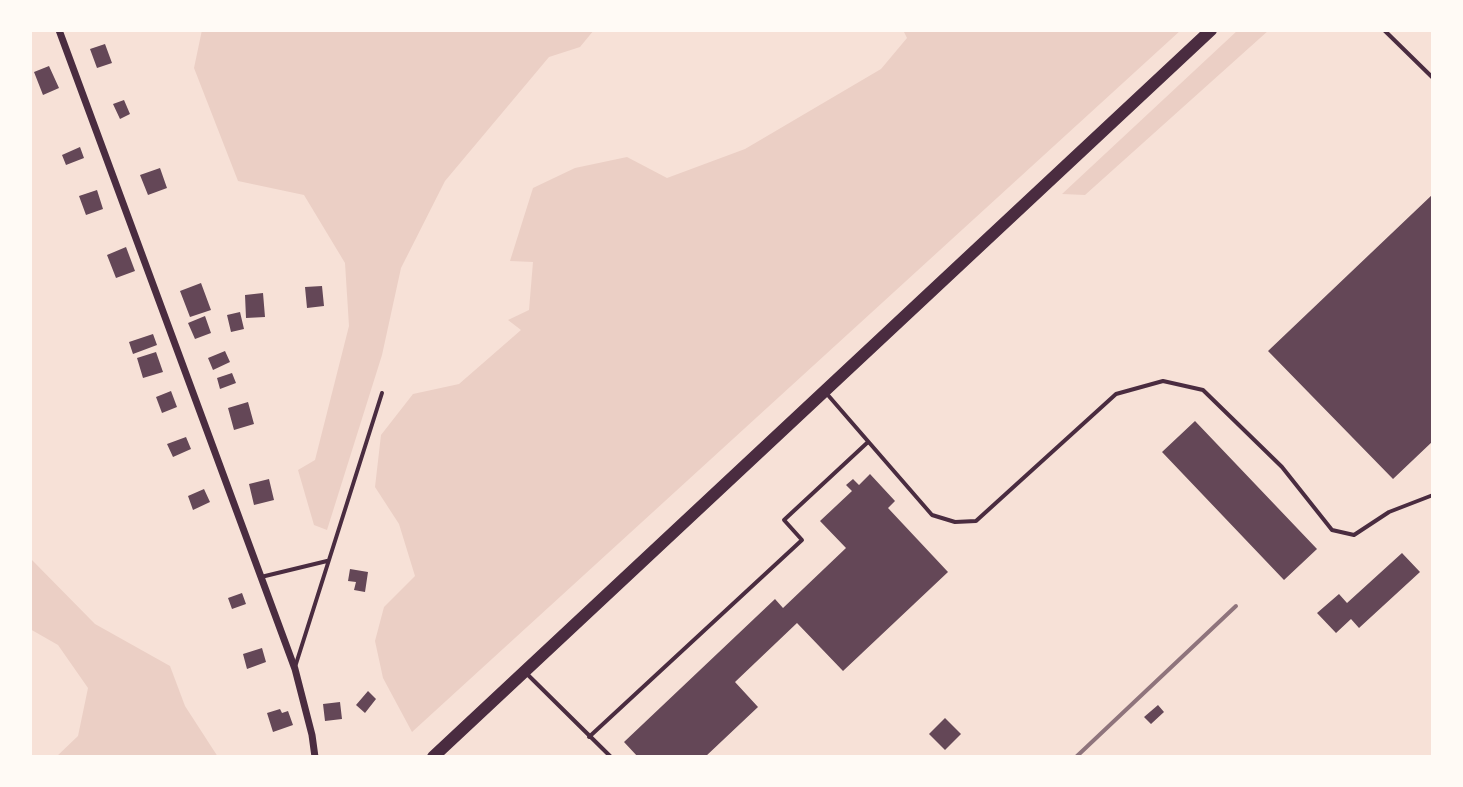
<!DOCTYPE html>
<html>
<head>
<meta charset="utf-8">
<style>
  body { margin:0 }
  #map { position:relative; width:1463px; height:787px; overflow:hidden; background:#f7e1d7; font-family:"Nunito Sans",sans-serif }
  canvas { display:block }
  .frame { position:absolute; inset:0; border:32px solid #fffaf5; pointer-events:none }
</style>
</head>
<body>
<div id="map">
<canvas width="1463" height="787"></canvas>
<div class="frame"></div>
</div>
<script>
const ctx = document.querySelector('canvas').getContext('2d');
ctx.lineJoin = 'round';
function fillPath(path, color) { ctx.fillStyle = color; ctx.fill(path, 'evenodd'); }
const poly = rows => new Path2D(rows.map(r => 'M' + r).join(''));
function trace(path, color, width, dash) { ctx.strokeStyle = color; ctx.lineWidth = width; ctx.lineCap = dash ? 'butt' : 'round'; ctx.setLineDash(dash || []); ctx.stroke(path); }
const green = poly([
  [202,30,594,30,580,47,549,57,445,181,401,268,382,355,327,530,314,525,298,470,315,460,349,326,345,263,304,195,238,181,194,68],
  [903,30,1181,30,412,732,383,678,375,641,384,607,415,576,399,524,375,487,381,435,413,394,459,384,521,330,508,320,529,310,533,262,510,261,533,188,575,168,627,157,667,178,745,149,881,69,907,38],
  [1238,30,1269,30,1085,195,1062,194],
  [30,558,95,624,170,666,185,706,218,757,56,757,78,736,88,688,58,645,30,629]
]);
const building = poly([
  [105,44,112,63,97,68,90,49],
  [49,66,59,88,43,95,34,72],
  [124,100,130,114,120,119,113,104],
  [80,147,84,158,66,165,62,155],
  [160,168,167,188,148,195,140,175],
  [97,190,103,209,86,215,79,196],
  [1433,194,1433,441,1393,479,1268,351],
  [126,247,135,271,116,278,107,255],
  [201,283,211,310,190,317,180,291],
  [322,286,324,306,307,308,305,287],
  [263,293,265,317,246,318,245,295],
  [240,312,244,329,231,332,227,315],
  [205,316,211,333,195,339,188,323],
  [153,334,157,345,133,354,129,342],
  [225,351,230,362,213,370,208,358],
  [156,352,163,372,143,378,137,358],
  [232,373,236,383,220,389,217,378],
  [171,391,177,407,162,413,156,397],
  [248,402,254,424,234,430,228,408],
  [1195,421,1317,549,1284,580,1162,452],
  [186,437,191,449,173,457,167,444],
  [870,474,895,501,888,508,948,572,843,671,797,623,735,682,758,707,705,757,638,757,624,742,775,599,783,608,846,548,820,521,852,491,846,485,853,479,859,485],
  [269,479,274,500,254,505,249,484],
  [204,489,210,502,193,510,188,496],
  [1402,553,1420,572,1359,628,1351,619,1336,633,1317,613,1339,594,1347,603],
  [350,569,368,572,365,592,354,590,356,582,348,581],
  [242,593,246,604,232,609,228,598],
  [262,648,266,662,247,669,243,654],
  [368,691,376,699,365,713,356,705],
  [340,702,342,719,325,721,323,704],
  [1158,705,1164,712,1151,724,1144,717],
  [280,709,282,713,288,711,293,725,273,732,267,713],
  [945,718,961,734,945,750,929,734]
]);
const service = poly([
  [1384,30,1433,78],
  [827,394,932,515,955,522,976,521,1116,394,1163,381,1203,390,1282,467,1332,530,1354,535,1389,512,1433,495],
  [261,577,327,561],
  [295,667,382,393],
  [526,673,611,757],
  [589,737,802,540,784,520,868,442]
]);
const minor = poly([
  [59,30,295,669,312,735,315,757]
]);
const primary = poly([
  [433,757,1211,30]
]);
const rail = poly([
  [1076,757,1236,606]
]);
fillPath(green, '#ebcfc5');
fillPath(building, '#644757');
trace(service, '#4a2c40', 4);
trace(minor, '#4a2c40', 7);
trace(primary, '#4a2c40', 12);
trace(rail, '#8f747c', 4);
</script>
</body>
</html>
